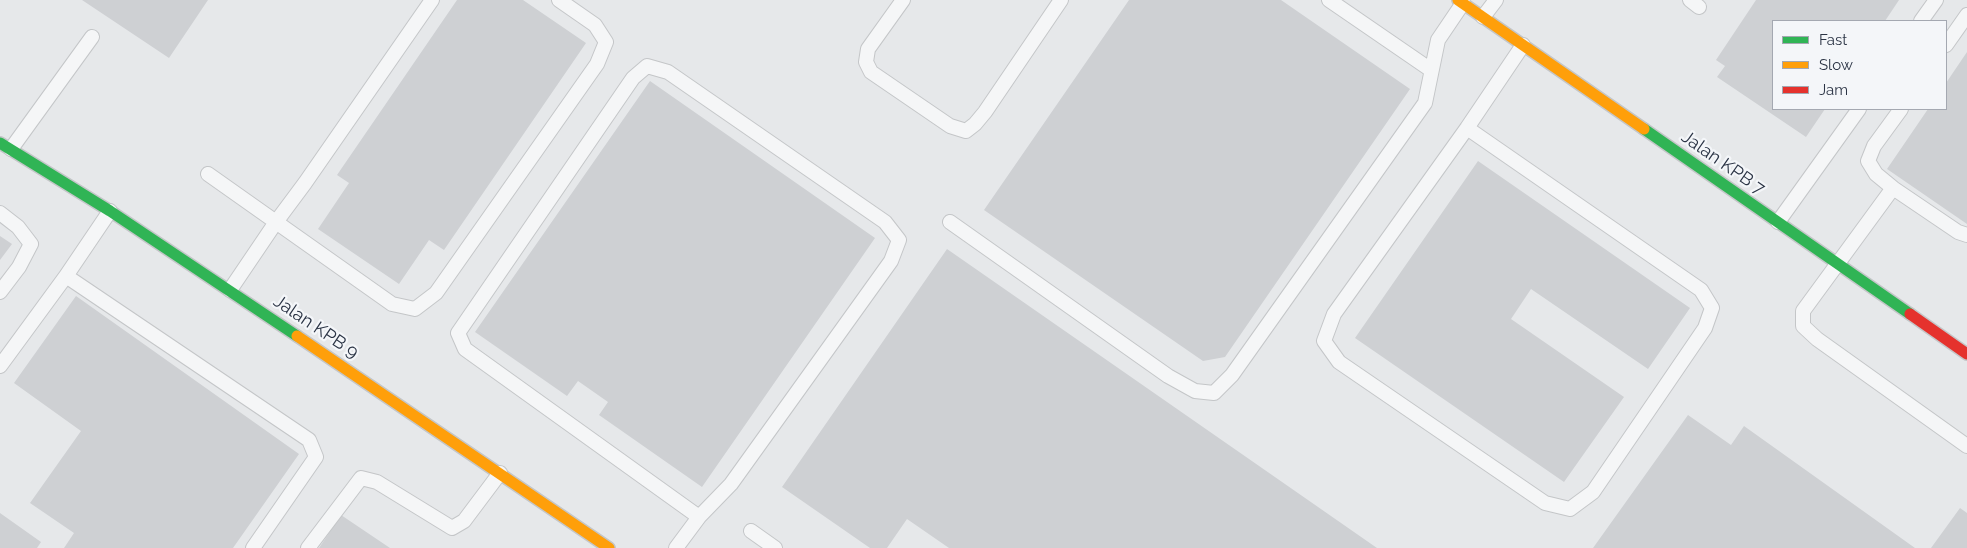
<!DOCTYPE html>
<html>
<head>
<meta charset="utf-8">
<style>
  body { margin:0 }
  #map { position:relative; width:1967px; height:548px; overflow:hidden; background:#e6e8ea; font-family:Raleway,sans-serif }
  canvas { display:block }
  .legend { position:absolute; left:1772px; top:20px; width:175px; height:90px; box-sizing:border-box; background:#f4f6f9; border:1px solid #a4a8b1; margin:0; padding:6px 9px; list-style:none; font-size:15px; color:#2b3445 }
  .legend li { display:flex; align-items:center; gap:10px; height:25px }
  .legend b { width:25px; border:1px solid #a4a8b1 }
</style>
</head>
<body>
<div id="map">
<canvas width="1967" height="548"></canvas>
<ul class="legend">
<li><b style="height:6px;background:#30b455"></b>Fast</li>
<li><b style="height:6px;background:#ff9f0a"></b>Slow</li>
<li><b style="height:6px;background:#e5322d"></b>Jam</li>
</ul>
</div>
<script>
const ctx = document.querySelector('canvas').getContext('2d');
ctx.lineJoin = 'round';
function fillPath(path, color) { ctx.fillStyle = color; ctx.fill(path, 'evenodd'); }
const poly = rows => new Path2D(rows.map(r => 'M' + r).join(''));
function trace(path, color, width, dash) { ctx.strokeStyle = color; ctx.lineWidth = width; ctx.lineCap = dash ? 'butt' : 'round'; ctx.setLineDash(dash || []); ctx.stroke(path); }
function label(font, color, halo, rows, align = 'center') {
  ctx.font = font + ' Raleway,sans-serif'; ctx.lineWidth = 4.5; ctx.setLineDash([]); ctx.textBaseline = 'middle'; ctx.strokeStyle = halo; ctx.fillStyle = color; for (const [text, x, y, turn = 0] of rows) {
    ctx.save(); ctx.translate(x, y); ctx.rotate((+turn || 0) * Math.PI / 180); ctx.textAlign = isNaN(turn) ? turn : align; if (halo) ctx.strokeText(text, 0, 0); ctx.fillText(text, 0, 0); ctx.restore();
  }
}
const building = poly([
  [82,0,208,0,169,58],
  [457,0,523,0,586,43,444,250,429,240,399,284,318,229,349,183,337,175],
  [1129,0,1281,0,1410,89,1225,357,1203,361,984,210],
  [1756,0,1899,0,1885,21,1773,21,1773,109,1825,109,1806,137,1717,77,1725,66,1716,60],
  [1967,52,1967,224,1887,169,1928,109,1946,109,1946,83],
  [650,81,875,238,702,487,599,415,608,402,578,381,567,396,475,332],
  [1478,161,1690,308,1648,369,1531,289,1511,319,1624,397,1564,482,1355,338],
  [0,236,12,244,0,260],
  [947,249,1377,548,949,548,907,519,887,548,870,548,782,487],
  [76,296,299,454,233,548,64,548,74,533,30,503,81,431,14,383],
  [1688,415,1731,445,1744,426,1915,548,1593,548],
  [1960,508,1967,513,1967,548,1931,548],
  [0,513,41,542,37,548,0,548],
  [341,515,390,548,319,548]
]);
const lane = poly([
  [903,0,868,49,866,62,871,72,950,126,966,131,975,124,985,112,1061,0],
  [1329,0,1431,70],
  [1690,0,1699,7],
  [1483,17,1496,0],
  [1921,21,1936,0],
  [1946,45,1967,15],
  [1901,109,1874,146,1868,161,1876,174,1893,188,1803,311,1803,326,1817,339,1967,446],
  [1467,128,1701,290,1712,308,1705,328,1593,492,1570,509,1545,503,1339,362,1324,341,1334,314,1467,128,1523,45],
  [11,149,92,37],
  [208,174,392,304,415,309,436,293,597,64,606,42,595,25,559,0],
  [1893,188,1958,232,1967,235],
  [110,211,66,276,309,440,316,457,253,548],
  [0,213,18,227,31,244,19,267,0,292],
  [950,222,1168,376,1195,391,1214,393,1232,375,1425,103,1438,40,1463,3],
  [1778,222,1859,109],
  [230,290,276,222,305,183,432,0],
  [0,366,66,276],
  [751,531,775,548],
  [308,548,361,478,377,482,452,528,464,521,500,473],
  [676,548,699,517,731,484,891,261,899,240,885,222,668,72,647,66,633,78,458,333,465,349,699,517]
]);
const fast = poly([
  [1644,129,1910,314],
  [0,143,110,211,297,336]
]);
const slow = poly([
  [1458,0,1644,129],
  [297,336,609,548]
]);
const jam = poly([
  [1910,314,1967,354]
]);
const streetNames = [
  ["Jalan KPB 7",1723,163,35],
  ["Jalan KPB 9",316,327,34]
];
fillPath(building, '#ced0d3');
trace(lane, '#c4c6c8', 16);
trace(fast, '#c4c6c8', 14);
trace(slow, '#c4c6c8', 14);
trace(jam, '#c4c6c8', 14);
trace(lane, '#f5f6f7', 14);
trace(fast, '#30b455', 11);
trace(slow, '#ff9f0a', 11);
trace(jam, '#e5322d', 11);
label('18px', '#2b3445', '#f4f6f9', streetNames);
</script>
</body>
</html>
